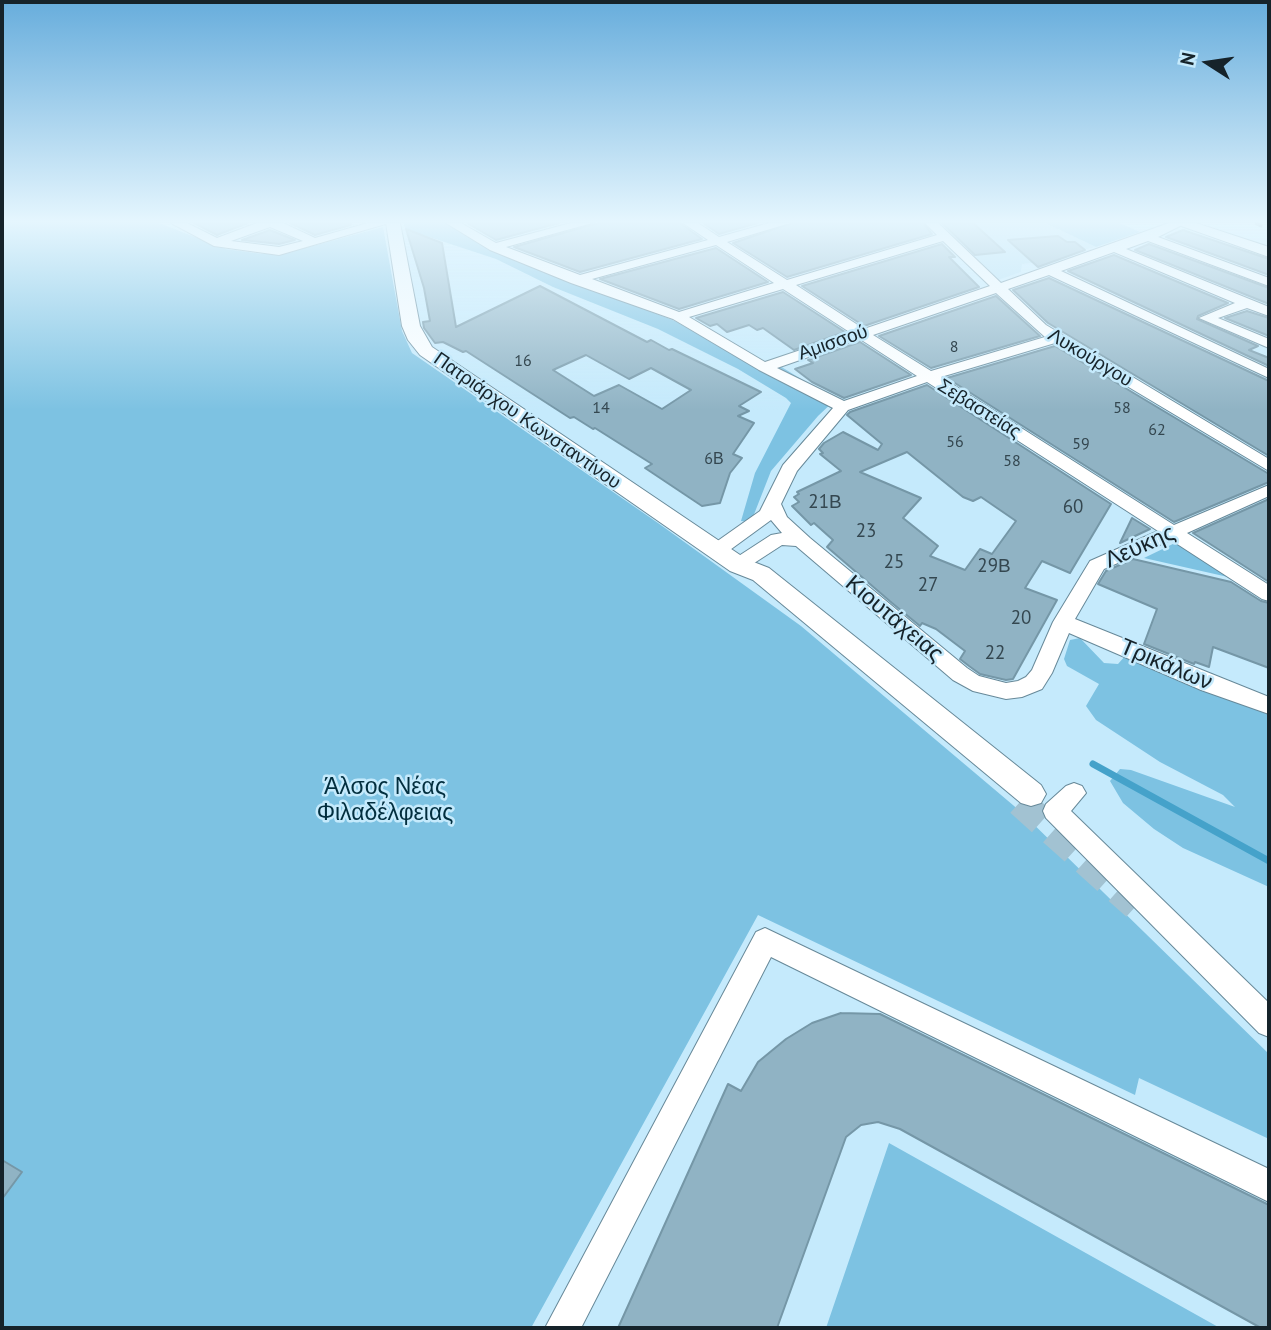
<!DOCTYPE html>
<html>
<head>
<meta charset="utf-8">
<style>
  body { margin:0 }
  #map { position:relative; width:1271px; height:1330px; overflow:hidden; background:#c5eafc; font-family:"PT Sans",sans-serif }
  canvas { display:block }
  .frame { position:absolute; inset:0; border:4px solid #16232a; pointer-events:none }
  .north { position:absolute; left:1173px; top:28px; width:70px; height:70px; -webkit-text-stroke:5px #c5eafc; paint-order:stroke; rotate:282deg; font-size:19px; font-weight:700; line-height:28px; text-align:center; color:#16232a }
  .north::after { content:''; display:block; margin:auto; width:24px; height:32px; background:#16232a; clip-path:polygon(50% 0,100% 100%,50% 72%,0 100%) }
</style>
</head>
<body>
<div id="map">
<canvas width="1271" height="1330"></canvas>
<div class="frame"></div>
<div class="north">N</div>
</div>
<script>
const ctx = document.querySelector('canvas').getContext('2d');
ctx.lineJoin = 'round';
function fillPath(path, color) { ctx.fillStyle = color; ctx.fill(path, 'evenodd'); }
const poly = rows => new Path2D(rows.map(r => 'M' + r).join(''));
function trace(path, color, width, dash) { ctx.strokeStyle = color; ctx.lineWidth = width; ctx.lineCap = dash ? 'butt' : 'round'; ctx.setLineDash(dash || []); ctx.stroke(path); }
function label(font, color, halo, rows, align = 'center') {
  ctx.font = font + ' "PT Sans",sans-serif'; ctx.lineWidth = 5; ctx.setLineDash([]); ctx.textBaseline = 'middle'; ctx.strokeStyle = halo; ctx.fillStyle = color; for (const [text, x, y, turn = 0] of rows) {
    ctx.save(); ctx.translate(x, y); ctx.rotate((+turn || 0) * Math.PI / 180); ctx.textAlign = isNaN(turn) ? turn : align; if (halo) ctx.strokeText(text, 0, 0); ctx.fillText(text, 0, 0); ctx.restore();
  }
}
const built = poly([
  [938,223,1045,223,1096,247,1073,252,1074,254,1038,267,1032,263,1022,264,1021,272,998,280]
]);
const green = poly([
  [2,223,159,223,226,249,263,254,283,254,383,227,402,331,412,353,658,523,801,626,1020,811,1269,1054,1269,1139,1139,1078,1135,1095,758,915,531,1328,2,1328],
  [403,223,445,223,498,253,675,321,762,370,780,366,835,400,818,416,771,471,751,522,741,521,755,473,791,403,786,398,738,369,658,329,553,287,496,259,411,231,407,233],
  [1045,223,1120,223,1140,232,1096,247],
  [1177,542,1228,577,1144,558],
  [1080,638,1104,663,1118,664,1126,655,1269,715,1269,887,1183,848,1154,829,1123,803,1110,781,1120,769,1131,770,1235,807,1223,795,1160,762,1096,720,1086,706,1099,684,1067,666,1064,659,1070,640],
  [889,1143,1220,1328,826,1328]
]);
const stream = poly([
  [1093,764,1269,861]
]);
const building = poly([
  [194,223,248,223,217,235,194,223],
  [290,223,351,223,351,225,315,235,290,223],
  [467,223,559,223,496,240,467,223],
  [598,223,680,223,702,239,580,272,514,247,598,223],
  [703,223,758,223,719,234,703,223],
  [792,223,923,223,932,234,787,277,733,243,792,223],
  [942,223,973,223,1005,252,975,255,942,223],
  [406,229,442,243,456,327,540,286,647,342,651,340,669,350,672,349,761,392,739,406,749,411,738,416,754,423,733,454,742,458,730,473,720,503,702,506,645,468,652,464,595,428,593,429,574,417,570,418,466,351,463,352,443,342,435,343,424,328,423,322,430,321,424,288,406,229],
  [586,355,629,379,651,368,691,390,662,409,619,385,594,396,553,370,586,355],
  [270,230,295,240,279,244,242,240,270,230],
  [1183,230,1269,259,1269,275,1166,237,1183,230],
  [1058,236,1067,242,1075,242,1085,250,1038,267,1008,240,1058,236],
  [942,244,955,257,949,257,979,287,864,326,802,286,942,244],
  [1149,244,1269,288,1269,304,1135,250,1149,244],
  [716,248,768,282,679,309,600,279,716,248],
  [1114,255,1228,303,1198,316,1197,319,1258,346,1249,350,1269,358,1269,366,1068,271,1114,255],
  [1049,278,1269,381,1269,456,1048,323,1013,290,1049,278],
  [783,292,845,332,794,350,763,328,757,330,749,325,727,332,717,324,710,326,696,318,783,292],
  [996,296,1040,336,931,368,879,336,996,296],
  [1247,311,1269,318,1269,336,1225,318,1247,311],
  [860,342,911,375,844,398,812,382,795,369,813,363,808,360,860,342],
  [1055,346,1269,474,1269,482,1174,522,947,378,1055,346],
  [927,385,1111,504,1070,573,1042,561,1025,588,1057,600,1013,679,1006,680,980,674,969,666,960,659,965,651,936,629,922,623,920,626,892,603,827,547,833,540,814,523,811,525,792,506,799,502,794,497,799,494,797,492,841,471,820,454,823,453,819,449,824,443,843,432,878,450,882,444,847,415,850,412,927,385],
  [907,452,963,497,973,501,981,497,1016,521,992,554,980,549,965,570,930,556,938,546,903,518,921,498,860,472,907,452],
  [1269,499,1269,582,1193,533,1269,499],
  [1132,518,1150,529,1120,543,1132,518],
  [1133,559,1231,582,1261,601,1269,603,1269,668,1213,647,1209,667,1195,662,1194,664,1144,644,1157,609,1098,584,1106,571,1133,559],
  [841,1013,880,1014,1269,1205,1269,1328,1261,1328,900,1129,878,1122,861,1125,846,1137,777,1328,618,1328,728,1084,741,1091,758,1062,786,1039,812,1023,841,1013],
  [2,1160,22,1172,2,1199,2,1160]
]);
const majorTunnel = poly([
  [1020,802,1136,906]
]);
const minor = poly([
  [171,223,187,223,217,238,257,223,283,223,315,238,368,223,389,223,279,255,214,246,171,223],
  [270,227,303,241,279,247,231,241,270,227],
  [446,223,461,223,496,243,571,223,592,223,506,247,580,275,708,240,683,223,698,223,719,237,769,223,790,223,727,242,787,280,937,235,925,223,938,223,1001,283,1169,223,1186,223,1158,237,1269,278,1269,286,1148,241,1126,249,1269,307,1269,316,1247,308,1218,318,1269,339,1269,348,1199,318,1235,303,1114,252,1061,271,1269,369,1269,378,1049,275,1008,289,1046,325,1269,459,1269,471,1055,343,941,377,1174,525,1269,485,1269,496,1187,533,1269,585,1269,601,1262,599,1171,540,1104,569,1075,619,1269,697,1269,714,1201,690,1069,633,1052,673,1042,689,1022,697,1006,699,973,691,953,680,796,546,782,545,745,569,731,569,729,565,731,561,771,535,782,533,771,520,723,555,709,555,707,551,709,547,760,511,783,465,833,408,759,370,673,319,571,283,490,250,446,223],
  [943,241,990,286,864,329,796,285,943,241],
  [716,245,774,283,679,312,592,279,716,245],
  [783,289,851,333,765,362,689,317,783,289],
  [996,293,1045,337,931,371,873,335,996,293],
  [860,339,917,376,844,401,777,368,860,339],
  [927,382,1158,531,1090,561,1053,622,1032,670,1026,677,1018,681,1006,683,979,676,967,668,810,538,787,517,781,504,797,471,848,410,927,382],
  [1074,783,1082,786,1086,793,1071,811,1269,1003,1269,1037,1259,1033,1046,818,1043,811,1046,804,1066,786,1074,783],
  [765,928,1269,1169,1269,1202,771,957,581,1328,545,1328,756,932,765,928]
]);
const major = poly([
  [386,223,400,223,420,326,432,347,746,559,769,568,1041,785,1046,794,1041,803,1031,806,1021,803,753,580,730,571,420,355,408,340,402,326,386,223],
  [1173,223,1196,223,1269,247,1269,257,1173,223]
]);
const rail = poly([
  [1255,223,1269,229]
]);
const farNumbernames = [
  ["8",954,347],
  ["16",523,361],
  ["14",601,408],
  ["58",1122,408],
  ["62",1157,430],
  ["56",955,442],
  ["59",1081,444],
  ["6Β",714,459],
  ["58",1012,461]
];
const farStreetnames = [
  ["Αμισσού",833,343,-19],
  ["Λυκούργου",1090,358,31],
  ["Σεβαστείας",979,409,32],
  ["Πατριάρχου Κωνσταντίνου",527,421,35]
];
const numberNames = [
  ["21Β",825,503],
  ["60",1073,508],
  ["23",866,532],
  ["25",894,563],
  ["29Β",994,567],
  ["27",928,586],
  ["20",1021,619],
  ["22",995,654]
];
const streetNames = [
  ["Λεύκης",1140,547,-24],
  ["Κιουτάχειας",894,619,40],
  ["Τρικάλων",1166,665,23]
];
const parkNames = [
  ["Άλσος Νέας",385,787],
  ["Φιλαδέλφειας",385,813]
];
fillPath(built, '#b2dff4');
fillPath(green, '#7dc2e2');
trace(stream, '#45a2ca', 7);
fillPath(building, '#90b3c4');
trace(building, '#7597a7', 2);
trace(majorTunnel, '#a2c2d2', 29, [29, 15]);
trace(minor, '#678999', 2);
trace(major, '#678999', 2);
fillPath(minor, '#fff');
fillPath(major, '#fff');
trace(rail, '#3f515b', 3.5, [8, 8]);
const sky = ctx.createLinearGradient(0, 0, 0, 410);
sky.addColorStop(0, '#67addc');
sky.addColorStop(0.54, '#e5f6fe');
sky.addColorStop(1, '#e5f6fe00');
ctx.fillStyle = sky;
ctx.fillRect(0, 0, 1271, 410);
label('16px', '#344750', null, farNumbernames);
label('19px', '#16232a', '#c5eafc', farStreetnames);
label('19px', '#344750', null, numberNames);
label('23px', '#16232a', '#c5eafc', streetNames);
label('23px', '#022e3e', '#c5eafc', parkNames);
</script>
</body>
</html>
